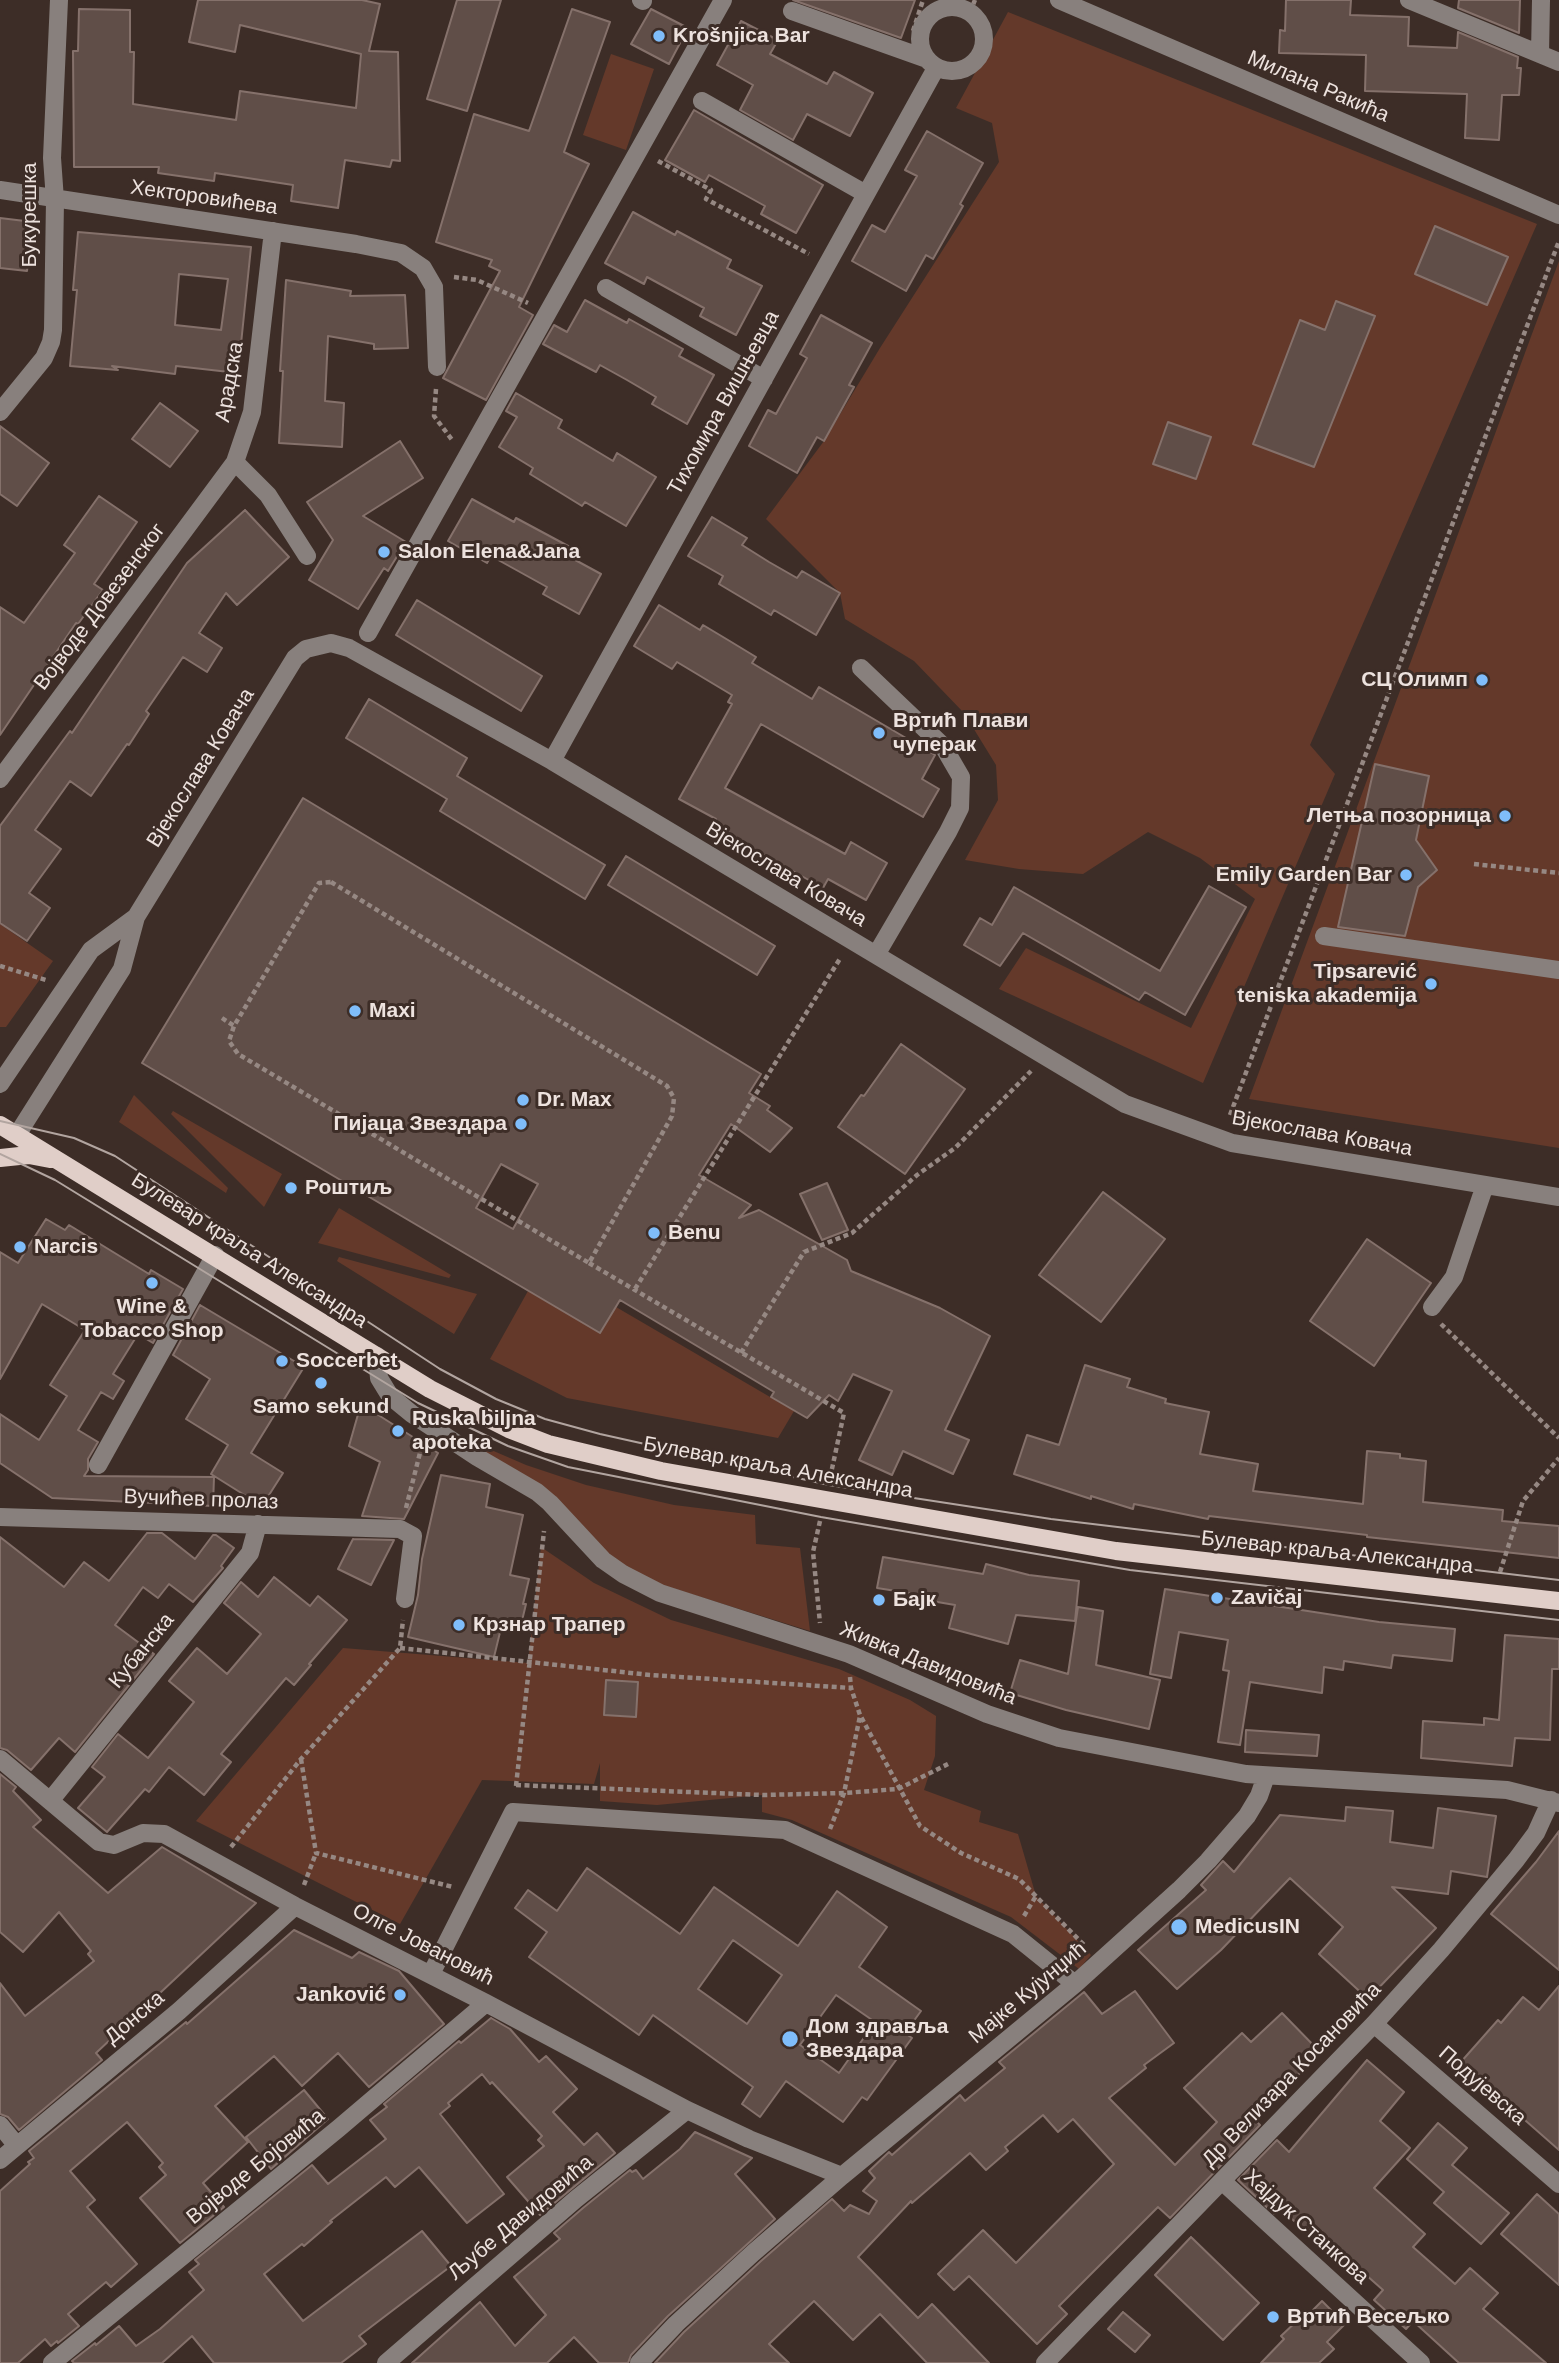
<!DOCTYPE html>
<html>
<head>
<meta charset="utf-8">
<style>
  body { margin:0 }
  canvas { display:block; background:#3d2d27 }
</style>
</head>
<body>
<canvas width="1559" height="2363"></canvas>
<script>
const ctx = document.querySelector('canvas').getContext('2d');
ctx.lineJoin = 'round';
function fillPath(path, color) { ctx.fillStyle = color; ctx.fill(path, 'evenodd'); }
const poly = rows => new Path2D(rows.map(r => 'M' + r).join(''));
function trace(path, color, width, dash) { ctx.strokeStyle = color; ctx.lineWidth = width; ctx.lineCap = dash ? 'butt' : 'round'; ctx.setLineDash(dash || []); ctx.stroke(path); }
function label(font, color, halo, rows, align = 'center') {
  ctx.font = font + ' Helvetica,sans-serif'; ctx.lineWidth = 6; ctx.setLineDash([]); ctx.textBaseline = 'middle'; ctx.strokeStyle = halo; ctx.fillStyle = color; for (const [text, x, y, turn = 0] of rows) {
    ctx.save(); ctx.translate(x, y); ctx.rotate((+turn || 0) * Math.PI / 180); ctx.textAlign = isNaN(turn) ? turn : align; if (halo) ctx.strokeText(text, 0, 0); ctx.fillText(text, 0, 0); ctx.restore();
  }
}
const green = poly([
  [1008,12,1537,224,1310,745,1335,774,1203,1083,999,989,1026,948,1191,1028,1255,899,1200,858,1148,832,1083,874,1019,869,965,860,998,800,996,765,964,713,914,661,845,619,840,593,766,519,824,441,880,348,999,162,992,123,956,108],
  [611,54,654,69,626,150,583,135],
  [1559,261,1559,1148,1249,1099],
  [0,924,53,961,6,1027,0,1027],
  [134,1095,228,1188,226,1193,119,1122],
  [173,1111,282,1174,264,1207,171,1114],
  [339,1208,451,1275,449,1278,318,1243],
  [339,1257,477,1294,454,1334,337,1261],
  [528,1291,600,1333,616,1307,794,1411,778,1438,567,1398,490,1359],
  [459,1436,526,1465,586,1485,674,1505,755,1515,756,1544,800,1548,810,1631,662,1585,634,1571,611,1557],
  [541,1547,594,1583,671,1620,839,1669,910,1700,936,1716,935,1756,924,1790,981,1811,979,1822,1018,1834,1036,1896,1091,1955,1079,1969,1011,1917,792,1820,762,1812,762,1795,657,1805,600,1801,600,1763,594,1784,482,1780,400,1924,196,1821,343,1648,528,1663]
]);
const building = poly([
  [198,0,362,0,380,4,369,51,398,52,400,161,392,160,390,167,345,160,338,208,291,201,293,185,215,173,214,181,158,173,159,167,74,167,73,51,78,51,79,9,130,10,130,52,134,52,133,104,236,120,240,91,356,108,361,54,240,25,235,52,189,42,198,0],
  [457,0,501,0,467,111,427,99,457,0],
  [793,0,915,0,901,38,793,0],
  [1286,0,1351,0,1350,15,1409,17,1408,46,1457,48,1458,32,1518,57,1517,68,1521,68,1519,95,1502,95,1499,140,1465,138,1467,94,1365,91,1366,55,1279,53,1280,30,1285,31,1286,0],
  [1459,0,1520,0,1519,33,1458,8,1459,0],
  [572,9,610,22,564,152,589,164,519,307,533,315,486,400,443,378,500,271,489,266,492,260,436,242,474,114,529,131,572,9],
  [651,9,688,28,669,64,631,44,651,9],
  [741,21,778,40,770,54,827,84,834,72,873,93,850,136,807,114,793,140,740,110,753,85,717,65,741,21],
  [694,110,823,185,796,233,761,214,765,206,709,175,705,182,665,160,694,110],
  [927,131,983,163,960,204,963,206,933,259,926,255,906,291,852,261,872,225,885,232,917,176,905,170,927,131],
  [633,212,675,235,677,231,731,260,727,268,762,286,736,335,700,316,704,308,647,277,644,284,605,263,633,212],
  [0,218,33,222,27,271,0,268,0,218],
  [1435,226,1508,257,1487,305,1415,274,1435,226],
  [78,232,251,247,238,373,176,366,175,374,112,366,118,370,70,366,77,290,73,290,78,232],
  [179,274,228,279,221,330,175,325,179,274],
  [286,280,351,291,350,296,405,295,408,348,374,349,374,344,328,336,325,401,344,403,342,447,279,443,283,371,280,371,286,280],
  [585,300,627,323,629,319,683,349,679,356,714,375,687,424,652,404,656,397,627,380,600,365,596,372,543,344,554,325,567,332,585,300],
  [1336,301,1375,316,1314,467,1253,444,1300,320,1325,330,1336,301],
  [821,315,872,343,849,385,854,387,824,441,817,437,797,473,749,446,768,410,776,414,807,358,800,354,821,315],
  [516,393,562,420,558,428,613,461,617,453,656,477,626,526,585,502,582,506,530,474,533,468,499,447,517,417,506,411,516,393],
  [160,403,198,431,170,467,132,439,160,403],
  [1168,422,1211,437,1196,479,1153,464,1168,422],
  [0,426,49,463,17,506,0,494,0,426],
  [400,441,423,478,363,516,406,542,388,571,384,568,358,609,309,580,333,540,307,502,400,441],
  [99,496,137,522,94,584,103,590,78,624,76,623,0,735,0,607,24,623,75,553,64,545,99,496],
  [472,499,514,522,516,518,570,547,566,555,601,574,579,614,543,594,547,587,491,556,487,563,448,541,472,499],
  [245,510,289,557,237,605,226,593,199,633,222,648,207,672,183,657,146,711,149,714,129,745,127,744,91,796,70,781,35,830,61,849,29,893,50,908,27,941,0,923,0,826,70,731,72,733,187,563,245,510],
  [712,517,747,538,742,545,769,562,797,578,802,571,840,593,816,635,774,610,771,615,719,584,723,576,688,556,712,517],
  [417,600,542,676,521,711,396,635,417,600],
  [659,605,700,630,703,625,728,640,756,657,752,663,812,699,819,687,935,755,922,779,939,789,923,817,761,724,725,788,845,854,851,842,887,863,866,900,828,879,823,888,712,826,716,819,679,799,732,704,728,702,732,695,677,662,672,669,634,646,659,605],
  [369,699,467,758,457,776,605,865,585,899,440,811,447,799,346,738,369,699],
  [1375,764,1429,776,1416,840,1437,870,1418,887,1405,936,1338,927,1375,764],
  [303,798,761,1074,749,1093,770,1106,767,1110,792,1128,770,1152,731,1124,699,1175,751,1205,739,1218,759,1210,847,1260,851,1271,940,1308,990,1336,945,1430,969,1440,953,1474,903,1451,892,1475,859,1460,892,1391,853,1374,838,1401,829,1395,807,1418,771,1397,774,1392,620,1300,600,1333,142,1063,303,798],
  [501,1164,538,1184,513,1229,476,1208,501,1164],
  [626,856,775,946,757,975,608,885,626,856],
  [1209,886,1246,907,1185,1015,1145,992,1139,1000,1023,933,1000,966,964,945,980,918,992,925,1014,887,1160,971,1209,886],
  [901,1044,965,1089,905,1174,838,1127,861,1095,864,1096,901,1044],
  [827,1183,848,1230,822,1240,800,1194,827,1183],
  [1103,1192,1165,1239,1101,1322,1039,1275,1103,1192],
  [46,1219,65,1230,69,1225,149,1274,151,1270,183,1289,153,1343,138,1334,113,1374,124,1381,113,1399,101,1392,78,1430,98,1442,88,1459,88,1470,84,1476,214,1477,213,1506,52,1498,0,1463,0,1414,39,1440,67,1396,50,1385,85,1330,42,1304,0,1379,0,1252,18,1263,46,1219],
  [1367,1239,1431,1283,1374,1366,1310,1321,1367,1239],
  [200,1305,304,1367,251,1453,283,1473,262,1506,211,1474,228,1445,186,1419,210,1379,173,1355,200,1305],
  [1085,1365,1130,1379,1127,1387,1166,1399,1165,1403,1209,1412,1200,1454,1258,1464,1253,1491,1363,1504,1367,1451,1400,1454,1400,1458,1426,1461,1423,1502,1503,1510,1502,1521,1559,1526,1559,1558,1367,1537,1367,1535,1209,1516,1208,1519,1134,1504,1133,1509,1091,1496,1091,1499,1014,1474,1027,1435,1059,1445,1085,1365],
  [361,1404,438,1453,404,1519,362,1516,380,1462,349,1446,361,1404],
  [441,1475,490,1484,486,1507,523,1515,510,1575,529,1579,523,1604,526,1604,520,1629,502,1624,494,1657,408,1637,418,1595,422,1559,441,1475],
  [147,1533,162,1533,195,1559,213,1535,216,1535,234,1548,221,1566,223,1568,193,1602,169,1584,158,1598,143,1587,115,1625,154,1654,75,1752,59,1738,31,1770,7,1750,0,1748,0,1537,64,1587,84,1562,109,1581,147,1533],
  [353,1539,394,1540,371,1585,338,1569,353,1539],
  [883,1557,983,1574,986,1564,1029,1575,1079,1581,1075,1621,1016,1615,1008,1644,949,1628,955,1605,908,1597,909,1593,877,1588,883,1557],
  [274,1577,310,1606,318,1596,347,1620,309,1664,311,1665,294,1685,286,1678,221,1754,231,1762,204,1795,169,1767,149,1792,145,1789,107,1832,78,1808,105,1777,92,1767,118,1734,148,1758,194,1702,169,1681,197,1648,227,1674,261,1634,224,1603,241,1582,258,1597,274,1577],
  [1165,1589,1379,1622,1455,1629,1452,1661,1393,1655,1391,1668,1344,1661,1343,1670,1324,1667,1322,1693,1250,1682,1240,1745,1218,1742,1229,1671,1223,1670,1228,1640,1179,1632,1171,1678,1150,1674,1165,1589],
  [1078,1607,1103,1611,1096,1665,1160,1680,1149,1729,1066,1710,1010,1693,1020,1660,1068,1674,1078,1607],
  [1505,1635,1559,1639,1559,1669,1552,1669,1550,1740,1515,1738,1512,1766,1421,1758,1423,1721,1484,1725,1484,1718,1499,1720,1505,1635],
  [606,1680,638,1682,636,1717,604,1715,606,1680],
  [1246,1730,1319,1735,1317,1756,1245,1752,1246,1730],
  [0,1774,16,1787,13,1791,41,1820,33,1827,108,1893,162,1847,256,1903,96,2053,102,2060,19,2130,8,2117,0,2114,0,1983,25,2016,94,1961,88,1954,91,1951,59,1912,23,1952,0,1932,0,1774],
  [1346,1807,1393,1811,1390,1842,1433,1848,1438,1808,1496,1816,1487,1877,1451,1871,1448,1894,1392,1887,1436,1928,1368,1999,1319,1954,1343,1927,1290,1878,1221,1950,1177,1989,1138,1950,1206,1890,1201,1885,1223,1861,1234,1872,1280,1815,1345,1821,1346,1807],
  [1559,1831,1559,1970,1491,1914,1536,1862,1559,1831],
  [587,1868,680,1934,714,1887,798,1946,837,1891,887,1927,859,1967,921,2011,905,2033,912,2038,867,2100,862,2097,843,2122,786,2081,760,2117,742,2104,753,2087,653,2015,639,2035,529,1957,547,1932,515,1908,528,1890,557,1911,587,1868],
  [733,1940,782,1975,747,2024,698,1989,733,1940],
  [836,1995,875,2022,839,2073,800,2045,836,1995],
  [294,1930,352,1958,359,1952,399,1971,444,2024,369,2087,338,2053,302,2086,274,2056,215,2106,248,2142,203,2183,224,2207,180,2243,140,2198,166,2175,159,2167,163,2163,127,2122,70,2171,95,2200,87,2207,137,2264,111,2287,106,2282,68,2314,79,2326,58,2343,57,2341,51,2346,45,2339,18,2363,0,2363,0,2191,30,2164,28,2162,34,2158,29,2151,186,2022,187,2024,294,1930],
  [1559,1986,1559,2150,1460,2063,1498,2020,1501,2023,1523,1997,1539,2010,1559,1986],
  [1135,1991,1174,2043,1144,2065,1146,2068,1109,2098,1175,2165,1217,2122,1184,2088,1242,2033,1251,2042,1282,2013,1320,2052,1255,2120,1260,2125,1170,2218,1158,2207,1059,2306,1067,2314,1037,2344,969,2276,954,2290,938,2274,983,2230,1016,2263,1114,2164,1073,2119,1058,2132,1043,2115,1005,2147,1008,2151,986,2170,970,2153,912,2203,911,2201,858,2257,918,2318,932,2304,989,2363,927,2363,880,2314,853,2340,814,2301,769,2344,789,2363,655,2363,684,2332,761,2261,832,2199,844,2211,850,2205,869,2214,877,2201,863,2191,875,2178,869,2171,889,2152,892,2155,960,2095,965,2101,1005,2068,999,2062,1084,1992,1102,2014,1135,1991],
  [491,2018,510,2029,539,2062,546,2056,577,2089,553,2112,584,2145,597,2133,615,2153,540,2215,507,2177,544,2146,538,2140,542,2136,492,2082,490,2084,482,2074,448,2103,450,2106,440,2114,504,2194,467,2223,419,2167,395,2187,386,2177,330,2221,332,2222,304,2246,302,2244,264,2274,303,2321,422,2231,451,2266,359,2336,366,2344,341,2363,214,2363,192,2336,162,2363,74,2363,72,2361,95,2343,96,2345,119,2326,136,2346,160,2329,204,2290,189,2272,199,2264,195,2260,312,2165,328,2184,386,2139,370,2120,387,2107,384,2104,459,2041,461,2043,491,2018],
  [1367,2060,1404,2092,1380,2121,1410,2148,1374,2188,1425,2234,1413,2247,1455,2284,1470,2268,1498,2293,1483,2309,1546,2363,1459,2363,1413,2321,1406,2329,1374,2300,1383,2290,1348,2259,1342,2265,1280,2208,1274,2214,1238,2180,1277,2140,1289,2152,1367,2060],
  [304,2090,328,2119,271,2169,246,2137,304,2090],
  [1438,2123,1467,2148,1452,2165,1509,2213,1481,2244,1434,2203,1444,2192,1407,2159,1438,2123],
  [695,2132,752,2158,735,2174,775,2219,668,2316,631,2355,628,2363,599,2363,574,2337,547,2363,412,2363,480,2302,515,2346,546,2315,514,2277,560,2239,554,2233,583,2208,630,2170,632,2172,636,2170,643,2179,680,2149,695,2132],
  [1537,2194,1559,2214,1559,2285,1501,2234,1537,2194],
  [1191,2237,1259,2303,1223,2340,1155,2275,1191,2237],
  [1322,2301,1345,2324,1327,2342,1334,2349,1319,2363,1261,2363,1284,2339,1281,2336,1300,2318,1302,2321,1322,2301],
  [1123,2312,1150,2335,1135,2352,1108,2329,1123,2312]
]);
const path = poly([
  [970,12,975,0],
  [913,31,923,0],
  [658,161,711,190,706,199,809,254],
  [454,277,477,280,528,303],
  [436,389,434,416,453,441],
  [1474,864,1559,873],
  [331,882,667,1086,674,1098,672,1116,589,1263,238,1054,229,1041,234,1026,319,883,331,882],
  [0,966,46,980],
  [222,1018,234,1026],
  [1230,1115,1559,241],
  [589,1263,844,1413,830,1478],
  [635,1289,841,957],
  [1441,1324,1559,1438],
  [741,1353,804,1252,852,1233,917,1175,955,1148,1031,1071],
  [406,1508,422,1445],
  [820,1521,813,1552,820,1623],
  [1500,1572,1523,1501,1559,1458],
  [400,1648,650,1675,851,1688],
  [850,1677,851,1688,860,1715,920,1826,961,1853,1019,1879,1085,1946],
  [301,1759,316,1853,453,1887],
  [516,1785,763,1795,844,1793,898,1789,948,1764],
  [516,1786,544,1531],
  [830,1829,844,1793,860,1716],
  [231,1847,301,1759,400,1648,403,1620],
  [304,1885,316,1853],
  [1024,1916,1036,1896]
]);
const minor = poly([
  [641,0,643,1],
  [1059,0,1559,215],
  [1409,0,1559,62],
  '920 39a32 32 0 1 1 64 0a32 32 0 1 1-64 0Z',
  [792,11,927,59],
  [1540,54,1541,0],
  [702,101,866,194],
  [0,190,356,244,401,253,423,268,434,287,437,367],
  [606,288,764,379],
  [0,412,44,358,51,342,53,330,55,200,52,158,59,0],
  [235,462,268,495,307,556],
  [368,633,723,0],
  [861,668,943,746,961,777,960,808,948,832,876,955],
  [552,761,936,68],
  [0,779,235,462,252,412,273,231],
  [1324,936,1559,970],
  [0,1084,91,950,136,917],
  [17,1135,122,969,136,917,295,658,306,649,331,643,349,648,552,761,1125,1104,1232,1143,1559,1197],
  [1432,1307,1454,1277,1485,1185],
  [377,1356,379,1378,390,1396,412,1414,477,1457,537,1492,550,1503,603,1560,623,1574,660,1593,849,1654,987,1714,1059,1738,1246,1774,1507,1790,1559,1803],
  [98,1465,215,1255],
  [0,1517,400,1529,413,1536,405,1599],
  [0,1759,99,1842,114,1845,143,1833,164,1834,295,1906,486,2003,687,2110,749,2139,842,2176],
  [50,1801,250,1553,258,1524],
  [431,1974,513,1812,785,1830,1013,1934,1075,1984],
  [1374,2024,1559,2184],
  [0,2125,17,2146],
  [0,2160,179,2011,295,1906],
  [1222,2181,1421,2363],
  [52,2363,339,2128,486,2003],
  [386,2363,576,2199,687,2110],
  [639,2363,676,2324,753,2253,842,2176,1075,1984,1179,1890,1208,1861,1247,1816,1259,1796,1266,1776],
  [1045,2363,1374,2024,1441,1950,1516,1860,1536,1833,1551,1800]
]);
const major = poly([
  [0,1125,430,1389,509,1429,548,1444,661,1471,1116,1551,1559,1601],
  [0,1158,29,1155,50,1159]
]);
const tram = poly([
  [0,1121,74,1138,115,1156,440,1369,496,1399,545,1419,600,1434,829,1485,1051,1519,1559,1580],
  [0,1154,55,1180,418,1403,508,1446,568,1467,821,1517,1130,1570,1559,1620]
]);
const markers = [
  [659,36,7,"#7fbdfa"],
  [384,552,7,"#7fbdfa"],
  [1482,680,7,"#7fbdfa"],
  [879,733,7,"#7fbdfa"],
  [1505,816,7,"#7fbdfa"],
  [1406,875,7,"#7fbdfa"],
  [1431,984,7,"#7fbdfa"],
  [355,1011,7,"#7fbdfa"],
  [523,1100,7,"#7fbdfa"],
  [521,1124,7,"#7fbdfa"],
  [291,1188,7,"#7fbdfa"],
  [654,1233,7,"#7fbdfa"],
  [20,1247,7,"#7fbdfa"],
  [152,1283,7,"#7fbdfa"],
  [282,1361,7,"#7fbdfa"],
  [321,1383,7,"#7fbdfa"],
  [398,1431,7,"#7fbdfa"],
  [1217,1598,7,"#7fbdfa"],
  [879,1600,7,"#7fbdfa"],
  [459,1625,7,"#7fbdfa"],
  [1179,1927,9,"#7fbdfa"],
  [400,1995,7,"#7fbdfa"],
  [790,2039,9,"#7fbdfa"],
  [1273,2317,7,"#7fbdfa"]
];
const poiNames = [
  ["Krošnjica Bar",673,36],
  ["Salon Elena&Jana",398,552],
  ["СЦ Олимп",1468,680,"right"],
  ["Вртић Плави",893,721],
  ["чуперак",893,745],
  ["Летња позорница",1491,816,"right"],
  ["Emily Garden Bar",1392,875,"right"],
  ["Tipsarević",1417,972,"right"],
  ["teniska akademija",1417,996,"right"],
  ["Maxi",369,1011],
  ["Dr. Max",537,1100],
  ["Пијаца Звездара",507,1124,"right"],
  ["Роштиљ",305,1188],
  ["Benu",668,1233],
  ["Narcis",34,1247],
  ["Wine &",152,1307,"center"],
  ["Tobacco Shop",152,1331,"center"],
  ["Soccerbet",296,1361],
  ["Samo sekund",321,1407,"center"],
  ["Ruska biljna",412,1419],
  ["apoteka",412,1443],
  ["Zavičaj",1231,1598],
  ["Бајк",893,1600],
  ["Крзнар Трапер",473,1625],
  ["MedicusIN",1195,1927],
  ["Janković",386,1995,"right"],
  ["Дом здравља",806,2027],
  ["Звездара",806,2051],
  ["Вртић Весељко",1287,2317]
];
const streetNames = [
  ["Милана Ракића",1318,87,23],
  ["Хекторовићева",204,198,8],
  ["Букурешка",30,215,-90],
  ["Арадска",230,382,-80],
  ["Тихомира Вишњевца",724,403,-61],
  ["Војводе Довезенског",100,607,-53],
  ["Вјекослава Ковача",201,768,-58],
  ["Вјекослава Ковача",786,875,31],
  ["Вјекослава Ковача",1322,1134,10],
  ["Булевар краља Александра",249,1251,32],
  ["Булевар краља Александра",778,1468,10],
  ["Вучићев пролаз",201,1500,2],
  ["Булевар краља Александра",1337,1553,6],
  ["Кубанска",142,1651,-51],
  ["Живка Давидовића",928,1664,22],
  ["Олге Јовановић",423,1945,27],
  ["Мајке Кујунџић",1028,1993,-40],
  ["Донска",135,2018,-40],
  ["Др Велизара Косановића",1292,2075,-46],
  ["Подујевска",1482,2086,41],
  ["Војводе Бојовића",256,2167,-39],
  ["Љубе Давидовића",521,2218,-40],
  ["Хајдук Станкова",1306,2227,42]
];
fillPath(green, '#64392a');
fillPath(building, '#604e48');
trace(building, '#85716b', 2);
trace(path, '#968883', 4.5, [5, 3.5]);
trace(minor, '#88807d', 18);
trace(major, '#e0cec8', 18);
trace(tram, '#b2a5a0', 2);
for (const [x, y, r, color] of markers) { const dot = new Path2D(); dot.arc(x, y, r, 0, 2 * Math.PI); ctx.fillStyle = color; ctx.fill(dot); trace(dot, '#3d2d27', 2.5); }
label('bold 21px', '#ede2de', '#3d2d27', poiNames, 'left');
label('21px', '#ede2de', '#3d2d27', streetNames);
</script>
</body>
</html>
